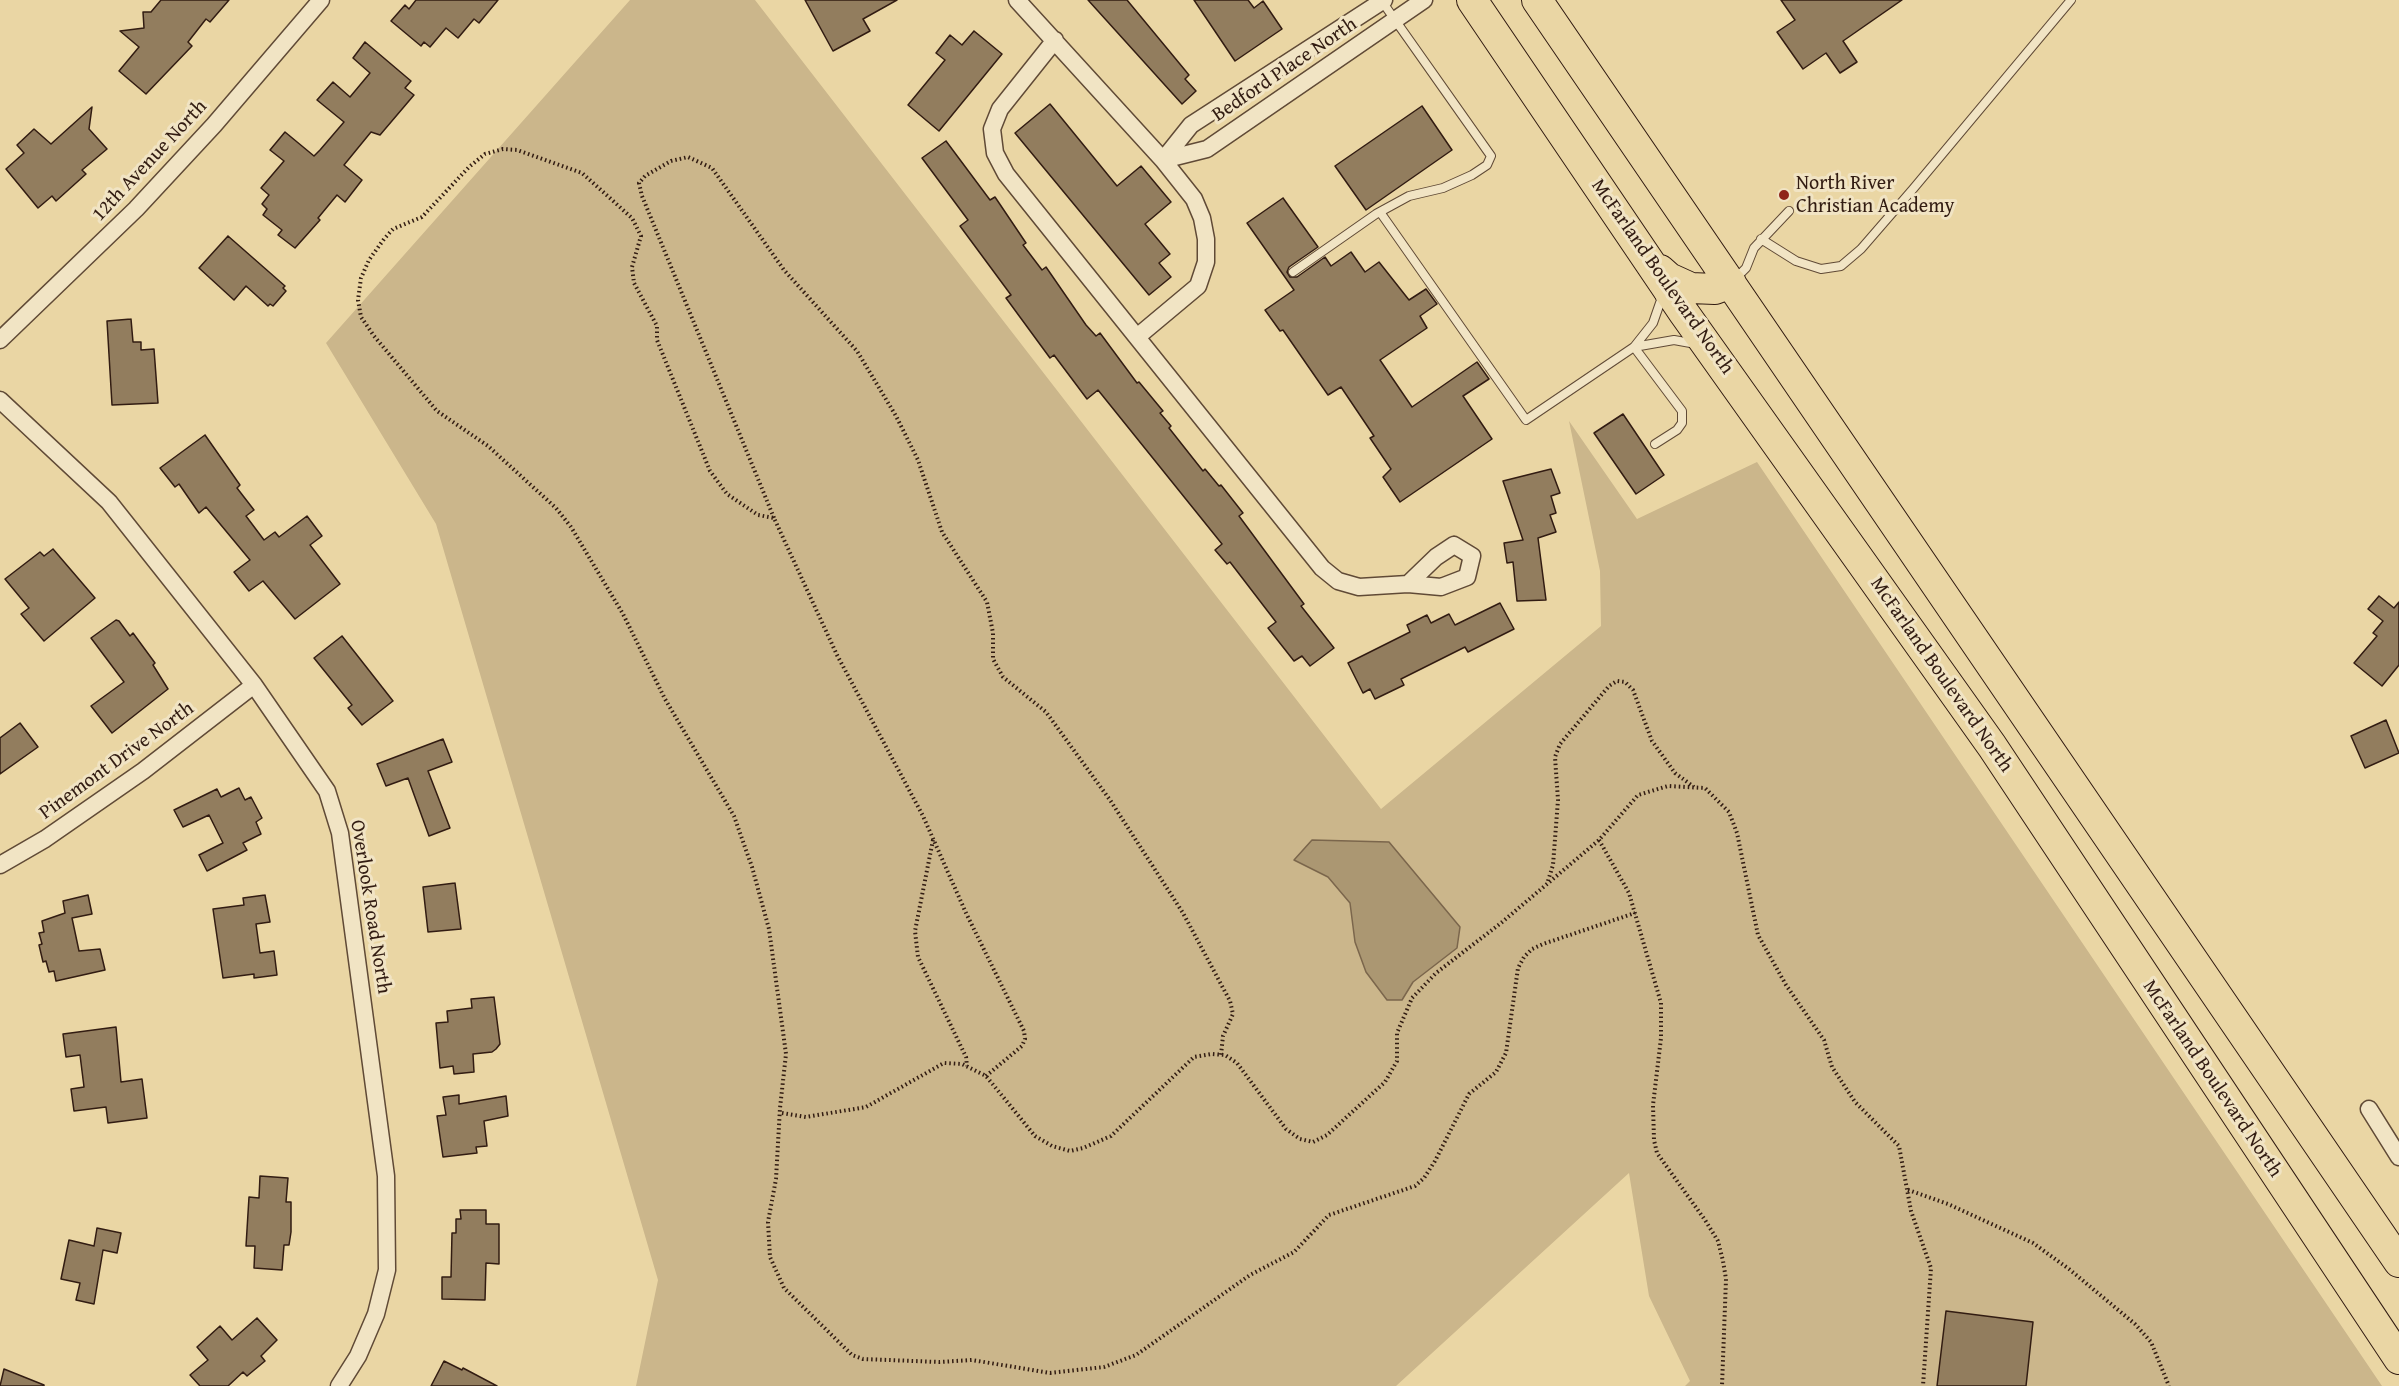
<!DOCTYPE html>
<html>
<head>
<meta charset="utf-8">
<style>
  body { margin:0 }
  canvas { display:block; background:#ead6a4 }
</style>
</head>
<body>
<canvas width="2399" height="1386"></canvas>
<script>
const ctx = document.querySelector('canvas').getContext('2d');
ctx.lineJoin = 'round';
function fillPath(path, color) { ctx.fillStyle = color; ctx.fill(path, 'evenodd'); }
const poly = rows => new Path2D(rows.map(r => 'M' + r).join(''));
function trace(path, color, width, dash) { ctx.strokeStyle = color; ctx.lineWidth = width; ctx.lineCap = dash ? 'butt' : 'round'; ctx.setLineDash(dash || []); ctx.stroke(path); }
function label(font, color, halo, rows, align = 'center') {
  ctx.font = font + ' "Gentium Book Plus",serif'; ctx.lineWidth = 6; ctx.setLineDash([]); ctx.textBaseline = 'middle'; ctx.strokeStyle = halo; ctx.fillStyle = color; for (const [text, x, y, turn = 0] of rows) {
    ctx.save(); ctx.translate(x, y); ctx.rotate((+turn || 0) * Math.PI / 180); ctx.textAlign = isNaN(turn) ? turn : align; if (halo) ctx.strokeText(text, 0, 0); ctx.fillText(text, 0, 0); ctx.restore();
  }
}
const green = poly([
  [630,0,755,0,1381,809,1601,626,1600,571,1569,421,1637,519,1757,462,2382,1386,1685,1386,1690,1381,1649,1296,1629,1173,1396,1386,636,1386,658,1280,436,524,326,343]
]);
const water = poly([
  [1312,840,1389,842,1460,927,1457,948,1413,982,1402,1000,1387,1000,1366,972,1355,942,1350,903,1328,877,1294,860,1312,840]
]);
const building = poly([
  [161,0,229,0,210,22,206,19,188,42,192,46,146,94,119,71,139,47,120,31,144,28,143,12,151,12,161,0],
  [416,0,498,0,479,23,474,19,458,38,446,28,430,47,424,42,421,46,391,21,405,5,409,9,416,0],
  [805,0,897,0,863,19,870,31,833,51,805,0],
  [1088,0,1127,0,1189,75,1185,79,1196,91,1182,104,1088,0],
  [1194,0,1248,0,1254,8,1263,1,1282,29,1235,61,1194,0],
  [1781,0,1902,0,1843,41,1857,62,1840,73,1826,53,1803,69,1777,32,1795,20,1781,0],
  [974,31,1002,54,939,131,908,105,945,60,936,53,950,35,962,45,974,31],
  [365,42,411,81,405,88,414,95,380,135,371,132,344,165,362,180,345,202,337,195,318,218,320,220,295,248,278,235,282,230,263,215,267,209,262,204,269,195,261,188,284,161,270,150,285,132,314,156,320,150,344,122,317,100,333,82,350,97,370,73,353,58,365,42],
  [1050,104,1117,186,1141,166,1171,202,1145,224,1170,254,1159,263,1171,277,1149,295,1015,133,1050,104],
  [1422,106,1452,150,1366,210,1335,166,1422,106],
  [92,107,89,129,107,149,82,170,86,174,56,201,52,196,38,208,6,169,24,153,17,145,34,129,51,144,92,107],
  [946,141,990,200,995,197,1026,243,1023,245,1042,270,1046,267,1086,325,1096,336,1100,333,1137,383,1139,382,1163,411,1160,413,1171,426,1169,428,1203,471,1205,469,1219,486,1221,485,1243,513,1239,516,1304,604,1301,606,1334,648,1310,666,1302,656,1294,661,1268,628,1276,622,1230,562,1227,564,1215,550,1222,544,1098,390,1087,399,1054,355,1050,358,1006,298,1011,295,960,226,968,220,922,158,946,141],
  [1283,198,1318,247,1289,267,1287,272,1290,277,1297,277,1325,257,1331,266,1351,252,1365,272,1379,262,1409,300,1426,289,1437,304,1420,316,1427,328,1380,360,1412,407,1477,362,1489,379,1463,396,1492,439,1400,502,1383,477,1391,469,1370,438,1374,436,1341,387,1328,395,1283,330,1280,331,1265,310,1294,290,1247,223,1283,198],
  [228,236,285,286,283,288,286,291,273,306,270,304,268,306,246,286,234,300,199,268,228,236],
  [131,319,133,342,141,342,141,350,154,349,158,403,112,405,107,321,131,319],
  [1623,414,1664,475,1636,494,1594,433,1623,414],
  [205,435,240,485,237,488,254,510,246,516,264,540,275,532,279,537,307,516,322,536,310,545,340,584,295,619,263,581,249,591,234,572,250,560,206,507,199,513,179,484,175,487,160,468,205,435],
  [1551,469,1560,493,1551,496,1556,513,1550,515,1556,532,1538,538,1546,600,1517,601,1513,562,1507,563,1504,543,1523,540,1503,481,1551,469],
  [53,549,95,598,44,641,21,614,29,608,5,579,40,552,44,556,53,549],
  [2379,596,2394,608,2399,602,2399,665,2382,686,2354,663,2377,636,2373,633,2383,621,2368,609,2379,596],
  [1500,603,1514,629,1468,652,1465,647,1401,679,1404,685,1375,699,1370,689,1363,693,1348,663,1410,632,1407,625,1427,615,1431,623,1449,614,1455,625,1500,603],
  [116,620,119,621,130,636,133,633,155,663,153,665,168,689,112,733,91,706,124,682,91,638,116,620],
  [342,636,393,701,362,725,348,708,352,705,314,658,342,636],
  [2386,720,2399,753,2365,768,2351,736,2386,720],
  [20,723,38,747,0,774,0,738,20,723],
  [443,739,452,762,428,771,450,828,429,836,408,778,386,786,377,764,443,739],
  [239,788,245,800,251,797,262,818,256,822,261,834,243,843,247,850,207,871,199,855,223,843,209,815,183,827,174,810,217,789,221,797,239,788],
  [455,883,461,929,428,932,423,887,455,883],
  [88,895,92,914,72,918,79,951,100,949,105,970,56,981,54,971,49,972,46,961,43,962,39,945,42,944,39,933,44,932,42,921,65,913,63,901,88,895],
  [265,895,270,922,256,924,260,953,274,951,277,975,254,978,254,974,223,978,213,909,244,905,243,898,265,895],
  [494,997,500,1044,496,1049,492,1052,473,1054,474,1072,454,1074,453,1066,440,1068,436,1023,448,1022,447,1011,472,1008,471,999,494,997],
  [116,1027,121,1082,142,1079,147,1118,108,1123,106,1107,74,1111,71,1089,84,1087,80,1055,66,1057,63,1034,116,1027],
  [459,1095,459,1104,506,1096,508,1116,484,1121,487,1146,476,1147,477,1153,443,1157,437,1116,446,1115,443,1097,459,1095],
  [260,1176,288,1178,286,1202,291,1202,291,1232,289,1245,284,1245,282,1270,254,1268,255,1246,246,1246,249,1197,259,1198,260,1176],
  [460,1210,486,1210,486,1224,499,1224,499,1264,486,1263,485,1300,442,1299,442,1277,451,1277,452,1233,456,1233,456,1219,461,1219,460,1210],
  [97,1228,121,1233,117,1253,103,1250,94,1304,76,1300,80,1283,61,1279,69,1240,94,1246,97,1228],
  [1946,1311,2033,1322,2026,1386,1937,1386,1946,1311],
  [257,1318,277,1340,261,1356,265,1361,247,1376,243,1372,228,1386,200,1386,190,1375,208,1360,197,1347,220,1326,232,1340,257,1318],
  [444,1361,462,1370,463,1368,497,1386,431,1386,444,1361],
  [4,1369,44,1385,44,1386,0,1386,4,1369]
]);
const path = poly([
  [774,518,642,196,639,183,645,176,671,161,688,157,712,168,784,270,857,351,896,416,918,460,942,532,987,602,993,633,993,659,1003,677,1046,712,1110,800,1183,913,1230,1001,1233,1014,1223,1036,1221,1055],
  [933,840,915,931,918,957,966,1057,967,1066],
  [1599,840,1629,893,1661,1003,1661,1038,1653,1105,1654,1140,1657,1153,1705,1220,1718,1241,1723,1261,1726,1279,1722,1386],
  [1548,881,1553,865,1558,800,1555,757,1560,744,1609,686,1617,681,1625,682,1633,690,1652,741,1675,773,1694,787],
  [986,1076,1022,1046,1025,1039,1024,1031,966,913,923,816,837,655,774,518,758,515,727,494,710,471,657,340,657,326,634,283,632,267,641,236,632,218,582,173,517,150,503,149,485,154,469,167,422,217,393,229,384,239,369,260,361,278,358,300,361,317,374,336,437,411,488,446,556,508,571,527,623,614,665,699,734,816,752,867,769,929,786,1054,780,1108,776,1179,768,1222,770,1257,784,1288,852,1355,863,1359,939,1362,972,1360,1050,1373,1104,1367,1136,1355,1250,1275,1294,1252,1329,1215,1415,1186,1424,1178,1435,1161,1469,1094,1496,1072,1506,1053,1518,968,1524,957,1532,949,1543,944,1635,913],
  [782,1113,806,1117,866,1107,944,1063,962,1064,986,1076,1035,1136,1052,1146,1070,1151,1083,1148,1111,1136,1194,1057,1212,1054,1225,1055,1237,1063,1286,1129,1300,1139,1313,1142,1327,1135,1385,1082,1397,1061,1397,1033,1412,998,1436,973,1501,923,1599,840,1638,795,1668,786,1705,788,1729,812,1737,833,1758,935,1786,985,1824,1040,1832,1067,1855,1102,1899,1146,1911,1211,1931,1268,1923,1386],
  [1908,1190,1948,1204,2033,1243,2069,1269,2135,1324,2151,1342,2169,1386]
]);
const lane = poly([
  [1380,212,1526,420,1634,347,1653,323,1661,300,1659,295],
  [1761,239,1796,261,1821,269,1841,266,1861,249,1913,189,2071,0],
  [1293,272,1376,214,1409,196,1443,188,1472,175,1487,165,1491,156,1381,0],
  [1734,280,1746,268,1754,248,1789,211],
  [1634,347,1682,411,1682,423,1677,430,1655,444],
  [1634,347,1674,340,1696,344]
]);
const street = poly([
  [1017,0,1163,160,1194,199,1202,218,1206,239,1206,262,1198,286,1137,337],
  [1055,40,1000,109,992,129,995,153,1006,174,1322,568,1338,581,1359,587,1408,584],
  [1163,160,1207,149,1424,0],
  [1163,160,1191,125,1384,0],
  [0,340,136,209,214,125,321,0],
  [0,400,109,502,254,685,327,791,340,833,386,1176,387,1270,376,1314,358,1356,339,1386],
  [1454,545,1472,556,1467,577,1441,587,1408,584,1436,557,1454,545],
  [0,865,45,839,143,771,254,685],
  [2369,1109,2399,1157]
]);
const highway = poly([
  [1472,0,1684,313,1992,746,2399,1359],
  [1537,0,2399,1262],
  [1660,270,1669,278,1691,288,1715,289,1731,283]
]);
const markers = [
  [1784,195,6,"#8f2418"]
];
const streetNames = [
  ["Bedford Place North",1285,70,-34],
  ["12th Avenue North",150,161,-47],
  ["McFarland Boulevard North",1662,277,55],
  ["McFarland Boulevard North",1941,675,55],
  ["Pinemont Drive North",117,761,-36],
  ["Overlook Road North",370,907,81],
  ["McFarland Boulevard North",2212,1079,56]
];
const poiNames = [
  ["North River",1796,184],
  ["Christian Academy",1796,207]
];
fillPath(green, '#cbb68b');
fillPath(water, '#ab9772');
trace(water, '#7b664c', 1.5);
fillPath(building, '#927d5e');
trace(building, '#321c12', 1.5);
trace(lane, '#604a36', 10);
trace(street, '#604a36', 19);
trace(highway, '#321c12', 32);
trace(path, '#321c12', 4, [1.5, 3]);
trace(lane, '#f1e4c4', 8);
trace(street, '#f1e4c4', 16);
trace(highway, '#ead6a4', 30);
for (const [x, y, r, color] of markers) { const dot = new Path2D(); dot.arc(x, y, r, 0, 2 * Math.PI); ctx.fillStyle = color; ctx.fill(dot); trace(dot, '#f1e4c4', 2); }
label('20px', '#321c12', '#f1e4c4', streetNames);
label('20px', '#321c12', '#f1e4c4', poiNames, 'left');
</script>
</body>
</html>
